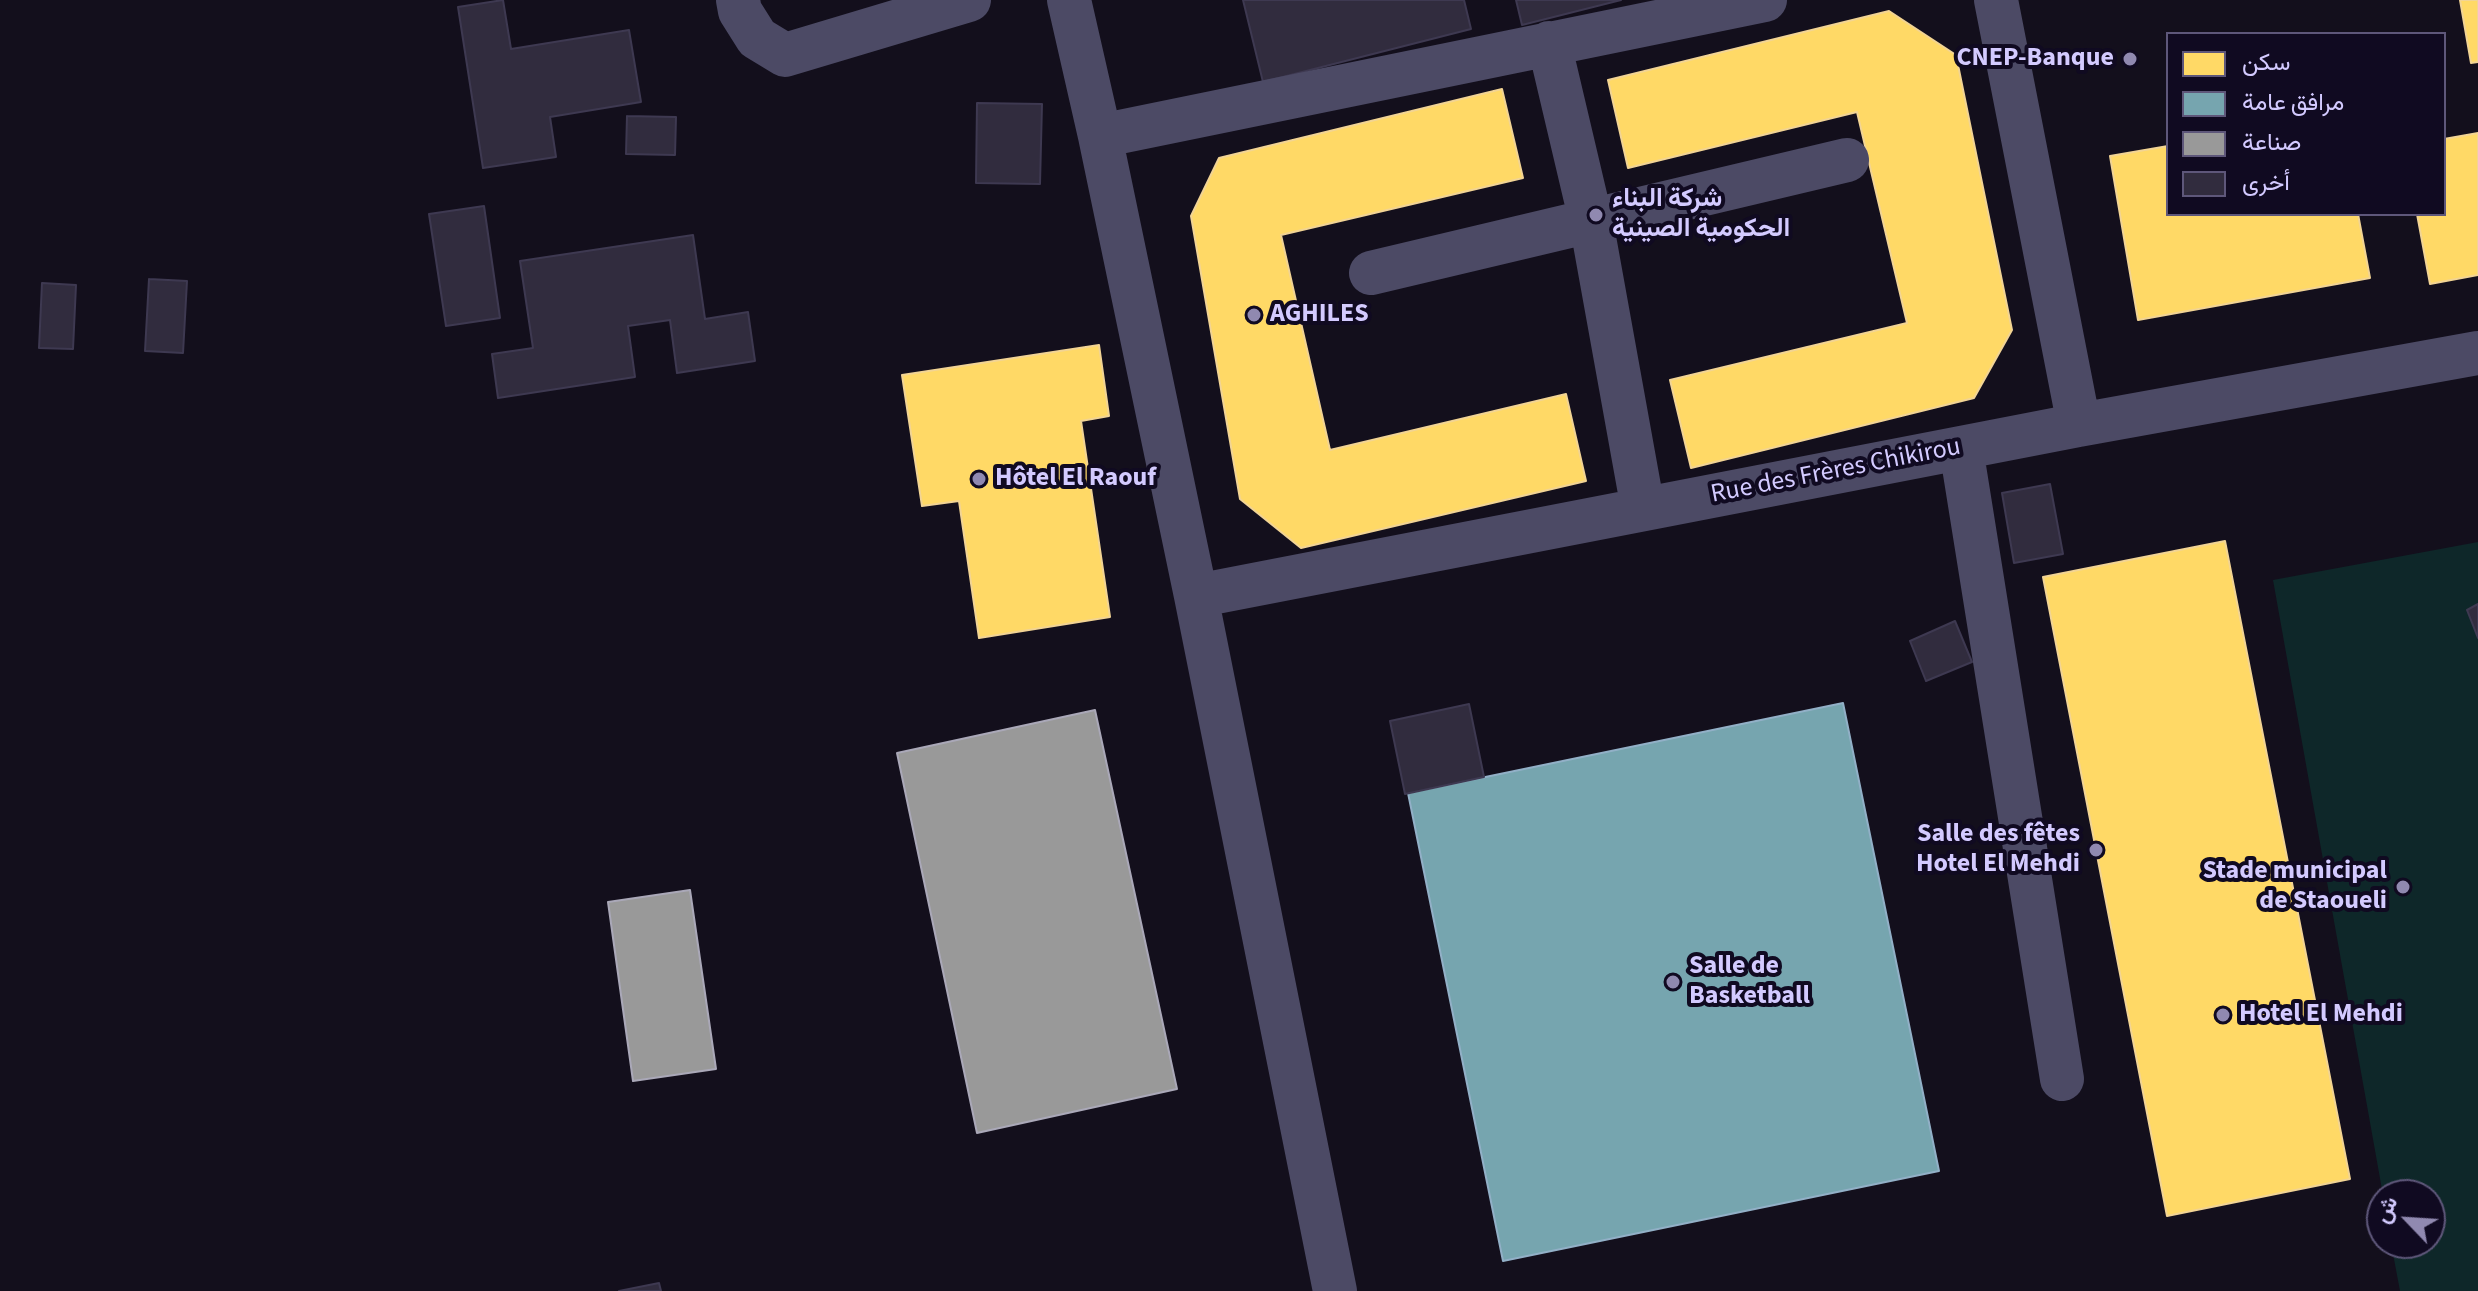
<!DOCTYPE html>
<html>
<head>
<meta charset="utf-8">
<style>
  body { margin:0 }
  #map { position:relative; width:2478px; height:1291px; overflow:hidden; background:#130f1c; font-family:"Source Sans 3",Vazirmatn,sans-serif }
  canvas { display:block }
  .legend { position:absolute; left:2166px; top:32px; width:280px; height:184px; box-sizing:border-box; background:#100a21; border:2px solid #5e577a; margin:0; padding:10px 14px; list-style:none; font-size:24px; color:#d3caff }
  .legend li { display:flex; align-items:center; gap:16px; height:40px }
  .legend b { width:40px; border:2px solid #5e577a }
  .north { position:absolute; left:2366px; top:1179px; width:80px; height:80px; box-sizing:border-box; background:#100a21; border:2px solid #5e577a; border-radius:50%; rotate:295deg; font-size:22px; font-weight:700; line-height:32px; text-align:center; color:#d3caff }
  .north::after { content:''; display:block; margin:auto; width:28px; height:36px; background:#9089b0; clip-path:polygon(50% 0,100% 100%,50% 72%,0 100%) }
</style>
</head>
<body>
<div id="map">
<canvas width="2478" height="1291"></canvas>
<ul class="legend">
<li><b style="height:22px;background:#ffd966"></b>سكن</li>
<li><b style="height:22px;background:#76a5af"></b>مرافق عامة</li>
<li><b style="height:22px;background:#999"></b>صناعة</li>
<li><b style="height:22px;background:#312c3e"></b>أخرى</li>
</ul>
<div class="north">ش</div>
</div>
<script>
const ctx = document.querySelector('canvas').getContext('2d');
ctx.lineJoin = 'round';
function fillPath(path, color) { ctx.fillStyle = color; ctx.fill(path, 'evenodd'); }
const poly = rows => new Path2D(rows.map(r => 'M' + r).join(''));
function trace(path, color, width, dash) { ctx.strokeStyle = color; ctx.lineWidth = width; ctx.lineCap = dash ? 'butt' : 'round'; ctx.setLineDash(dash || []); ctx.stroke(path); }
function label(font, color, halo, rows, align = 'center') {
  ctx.font = font + ' "Source Sans 3",Vazirmatn,sans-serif'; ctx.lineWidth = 8; ctx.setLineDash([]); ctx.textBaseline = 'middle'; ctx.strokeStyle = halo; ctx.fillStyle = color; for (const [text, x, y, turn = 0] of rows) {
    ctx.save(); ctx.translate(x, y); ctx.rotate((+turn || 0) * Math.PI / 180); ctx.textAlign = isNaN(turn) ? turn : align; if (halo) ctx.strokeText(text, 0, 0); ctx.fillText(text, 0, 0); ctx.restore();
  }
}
const green = poly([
  [2478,542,2478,1291,2400,1291,2391,1243,2430,1243,2430,1195,2383,1195,2273,580]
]);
const homes = poly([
  [2460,0,2478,0,2478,62,2471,63,2460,0],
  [1889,11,1956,55,2012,330,1974,398,1691,468,1670,380,1907,323,1857,112,1628,168,1608,80,1889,11],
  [1502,89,1523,178,1281,235,1330,450,1566,394,1586,481,1301,548,1240,499,1191,216,1219,158,1502,89],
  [2478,133,2478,275,2430,284,2417,214,2444,214,2444,139,2478,133],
  [2168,146,2168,214,2358,214,2370,278,2138,320,2110,156,2168,146],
  [1099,345,1109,416,1081,421,1110,617,979,638,959,501,922,506,902,375,1099,345],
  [2225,541,2350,1179,2167,1216,2043,577,2225,541]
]);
const public = poly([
  [1843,703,1939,1171,1503,1261,1408,793,1843,703]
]);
const industry = poly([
  [1095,710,1177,1089,977,1133,897,753,1095,710],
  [690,890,716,1069,633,1081,608,902,690,890]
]);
const building = poly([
  [503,0,511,49,629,30,641,102,550,117,556,157,483,168,458,7,503,0],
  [1243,0,1464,0,1471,29,1263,82,1243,0],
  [1516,0,1621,0,1522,25,1516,0],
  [977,103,1042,104,1040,184,976,183,977,103],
  [627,116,676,117,675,155,626,154,627,116],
  [484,206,500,318,446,326,429,214,484,206],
  [693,235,705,319,748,312,755,361,677,373,670,320,628,326,635,377,498,398,492,354,533,348,520,261,693,235],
  [149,279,187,281,183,353,145,351,149,279],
  [42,283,76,285,73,349,39,348,42,283],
  [2050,484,2063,554,2014,563,2002,493,2050,484],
  [2478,604,2478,638,2467,610,2478,604],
  [1955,621,1972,662,1926,681,1910,641,1955,621],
  [1469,704,1484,777,1405,794,1390,721,1469,704],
  [659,1283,661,1291,619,1291,659,1283]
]);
const minor = poly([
  [738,0,740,11,757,38,785,55,969,0],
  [1069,0,1100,136,1196,596,1335,1291],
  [1996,0,2079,425],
  [1549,43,1591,221,1643,509],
  [1100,136,1765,0],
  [1371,273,1847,160],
  [1961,448,2062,1079],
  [1196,596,2079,425,2478,353]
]);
const markers = [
  [2130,59,8,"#9089b0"],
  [1596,215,8,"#9089b0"],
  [1254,315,8,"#9089b0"],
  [979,479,8,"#9089b0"],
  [2096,850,8,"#9089b0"],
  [2403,887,8,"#9089b0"],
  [1673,982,8,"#9089b0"],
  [2223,1015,8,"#9089b0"]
];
const poiNames = [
  ["CNEP-Banque",2114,59,"right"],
  ["شركة البناء",1612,200],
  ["الحكومية الصينية",1612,230],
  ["AGHILES",1270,315],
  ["Hôtel El Raouf",995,479],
  ["Salle des fêtes",2080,835,"right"],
  ["Hotel El Mehdi",2080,865,"right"],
  ["Stade municipal",2387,872,"right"],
  ["de Staoueli",2387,902,"right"],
  ["Salle de",1689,967],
  ["Basketball",1689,997],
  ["Hotel El Mehdi",2239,1015]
];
const streetNames = [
  ["Rue des Frères Chikirou",1836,472,-11]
];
fillPath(green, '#0e2729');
fillPath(homes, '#ffd966');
trace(homes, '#f2d494', 2);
fillPath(public, '#76a5af');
trace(public, '#92b0c7', 2);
fillPath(industry, '#999');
trace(industry, '#aaa8b8', 2);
fillPath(building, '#312c3e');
trace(building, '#3e3951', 2);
trace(minor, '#4c4a65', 44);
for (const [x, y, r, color] of markers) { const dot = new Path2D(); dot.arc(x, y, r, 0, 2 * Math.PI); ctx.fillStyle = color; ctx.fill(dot); trace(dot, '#100a21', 3); }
label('bold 26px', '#d3caff', '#100a21', poiNames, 'left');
label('26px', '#d3caff', '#100a21', streetNames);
</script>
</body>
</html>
